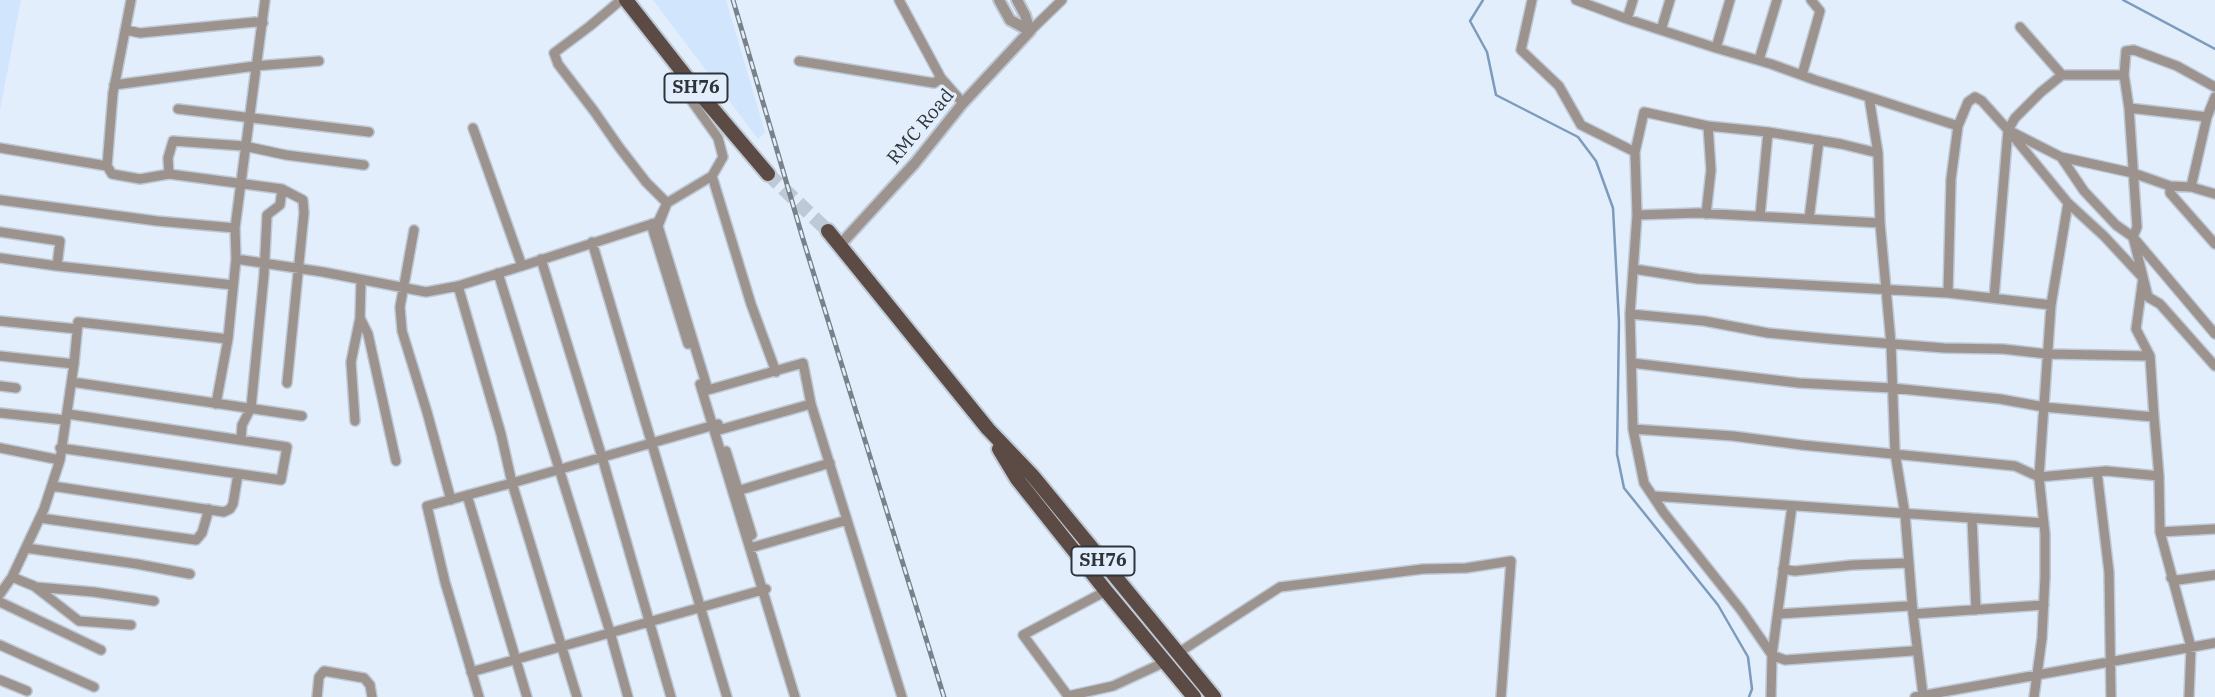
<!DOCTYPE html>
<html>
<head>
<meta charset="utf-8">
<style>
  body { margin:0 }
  canvas { display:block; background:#e2eefc }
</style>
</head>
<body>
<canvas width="2215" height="697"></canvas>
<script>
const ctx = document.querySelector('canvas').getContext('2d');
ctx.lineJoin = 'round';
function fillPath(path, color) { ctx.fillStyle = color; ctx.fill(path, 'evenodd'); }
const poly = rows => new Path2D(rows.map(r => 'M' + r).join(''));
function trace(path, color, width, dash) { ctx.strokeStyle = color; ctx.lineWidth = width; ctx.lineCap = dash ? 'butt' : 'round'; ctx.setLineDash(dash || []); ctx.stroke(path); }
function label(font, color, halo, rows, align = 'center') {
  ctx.font = font + ' "IBM Plex Serif",serif'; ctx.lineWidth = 6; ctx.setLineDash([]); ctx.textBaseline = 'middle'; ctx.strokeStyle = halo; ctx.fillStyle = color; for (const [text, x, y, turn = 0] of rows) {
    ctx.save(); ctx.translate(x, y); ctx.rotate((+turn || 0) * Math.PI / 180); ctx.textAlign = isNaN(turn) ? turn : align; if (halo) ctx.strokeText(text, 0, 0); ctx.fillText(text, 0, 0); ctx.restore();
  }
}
const built = poly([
  [0,0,21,0,0,110],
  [653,0,726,0,765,132,758,139]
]);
const stream = poly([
  [1483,0,1470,21,1487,52,1496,95,1578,137,1596,161,1613,208,1619,322,1617,454,1624,488,1718,605,1748,657,1752,689,1749,697],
  [2123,0,2215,49]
]);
const primaryTunnel = poly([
  [768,174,828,231]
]);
const minor = poly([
  [899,0,941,78,963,103],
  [1532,0,1521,50,1559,86,1581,125,1635,152],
  [1576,0,1627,19,1716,48,1771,64,1815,80,1869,97],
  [1627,19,1633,0],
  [2020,27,2062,75],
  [126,30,140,33,255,22,263,23],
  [1661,30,1670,0],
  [1030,31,1062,0],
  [1716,48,1730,0],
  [1759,60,1777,0],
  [799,61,934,83,941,78],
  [1802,75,1820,11,1811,0],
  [114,85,255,66,319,61],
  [2215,87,2177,66,2134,50,2126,51,2124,75,2129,108,2137,227,2133,237,2148,297,2160,304,2215,366],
  [695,88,691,100,718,138,723,157,712,176,667,203,658,226,708,390,803,363,811,404,902,697],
  [2129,108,2207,117],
  [178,109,369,132],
  [1958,126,1968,102,1975,97,1982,101,2008,130,2061,157,2133,173,2170,186,2191,187,2215,194],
  [473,128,522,266],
  [2008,130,2015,118,2041,92,2062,75,2124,75],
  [0,148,107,166,112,174,140,179,169,174,282,189,303,200,304,213,287,383],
  [1878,153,1869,97,1958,126,1951,179,1948,293],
  [2061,157,2084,191,2116,225,2133,237,2215,334],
  [107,166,113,93,131,0],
  [169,174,168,158,173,141,244,146,286,155,364,165],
  [712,176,751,304,776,372],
  [2170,186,2170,193,2215,244],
  [2191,187,2207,117,2215,97],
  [0,200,157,221,235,228,236,259,323,272,426,292,458,286,522,266,658,222,667,203,646,182,619,147,594,111,558,64,554,53,590,26,621,0],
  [1706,214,1711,170,1708,126],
  [1637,215,1698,213,1880,223,1878,153,1841,144,1768,132,1708,126,1644,112,1635,152,1637,215,1630,314,1633,429,1644,483,1664,513,1741,610,1772,655,1771,697],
  [1760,216,1768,132],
  [1809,219,1819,140],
  [1880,223,1891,344,1895,453,1905,514,1913,614,1923,695],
  [651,224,688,344],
  [235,228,265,0],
  [414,230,400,307,402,331,427,412,451,500],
  [0,232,60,241,57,266],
  [592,242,727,697],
  [0,258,57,266,233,285],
  [541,259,602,457,671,697],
  [1634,269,1698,279,1948,293,2051,305,2039,477,2045,534,2045,577,2042,638,2034,697],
  [498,273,610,632,628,697],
  [458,286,501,434,512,483,577,697],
  [1994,298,2008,130,2068,203],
  [2051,305,2068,203,2104,236,2143,278,2136,329,2150,356,2154,417],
  [1630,314,1704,321,1768,333,1831,339,1944,348,2003,349,2047,354,2150,356],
  [360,318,368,334,396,461],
  [0,321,77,329],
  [0,356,74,364,78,322,228,339,236,259],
  [1632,363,1799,383,1892,388,2000,399,2044,407,2154,417,2159,476],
  [72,382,302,416],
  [700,384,795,697],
  [0,386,16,388],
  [216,404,228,339],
  [0,413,65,420],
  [355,421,351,362,360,318,361,280],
  [1633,429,1733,436,1802,445,2015,466,2039,477,2106,471,2159,476,2160,532,2191,647,2189,697],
  [719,430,811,404],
  [241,440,242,425,251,408,264,275,267,215,280,205,282,189],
  [0,448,60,460],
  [60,448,281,480,287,447,68,414],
  [726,451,752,535],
  [2097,472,2109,572,2111,697],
  [52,486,224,512,230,509,233,504,238,474],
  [734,492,830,463],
  [467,495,527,697],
  [1653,496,2044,523],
  [1792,506,1772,655,1785,660,1912,651],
  [40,518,196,540,202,533,209,509],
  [1972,518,1976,610],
  [2160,532,2215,529],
  [26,548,137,564,190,574],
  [750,548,847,520],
  [1783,569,1795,571,1852,565,1909,563],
  [12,577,34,586,79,621,131,625],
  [2171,578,2178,580,2215,575],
  [36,587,94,592,154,601],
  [1106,591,1023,635,1068,696,1113,686,1165,662],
  [0,594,12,577,44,509,60,460,74,364],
  [0,602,101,650],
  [1778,614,1908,606],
  [1913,614,2044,605],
  [0,645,94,687],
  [1178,653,1280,587,1423,569,1466,568,1511,561,1501,697],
  [471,672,766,589],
  [0,680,27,691],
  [317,697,319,677,324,671,364,678,370,685,372,697],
  [479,697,445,582,427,506,512,483,718,424],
  [1915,697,2215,643]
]);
const tertiary = poly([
  [999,0,1010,20,1030,31],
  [1017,0,1025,15,1030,31],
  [839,246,915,163,963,103,1030,31]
]);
const primary = poly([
  [626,0,695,88,768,174],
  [828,231,988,429,1032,475,1214,697],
  [999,449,1017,479,1106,591,1194,697]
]);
const rail = poly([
  [733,0,803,239,944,697]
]);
const shields = [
  [696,88,63],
  [1103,561,63]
];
const shieldNames = [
  ["SH76",696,88],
  ["SH76",1103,561]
];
const streetNames = [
  ["RMC Road",921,127,-50]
];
fillPath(built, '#d1e6fd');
trace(stream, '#7c9bbd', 2.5);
trace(primaryTunnel, '#bec9d5', 14, [14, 7]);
trace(minor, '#bec9d5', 12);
trace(tertiary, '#bec9d5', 14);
trace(primary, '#bec9d5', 18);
trace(minor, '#9c938f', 9);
trace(tertiary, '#9c938f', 10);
trace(primary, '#5b4b44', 14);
trace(rail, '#79828b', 5);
trace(rail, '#e2eefc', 2.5, [8]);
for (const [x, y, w] of shields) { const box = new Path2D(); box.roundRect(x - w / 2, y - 14.5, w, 29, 5); ctx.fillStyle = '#e2eefc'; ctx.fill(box); trace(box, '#2e343a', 2); }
label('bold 18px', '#2e343a', null, shieldNames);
label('19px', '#2e343a', '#e2eefc', streetNames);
</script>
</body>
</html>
